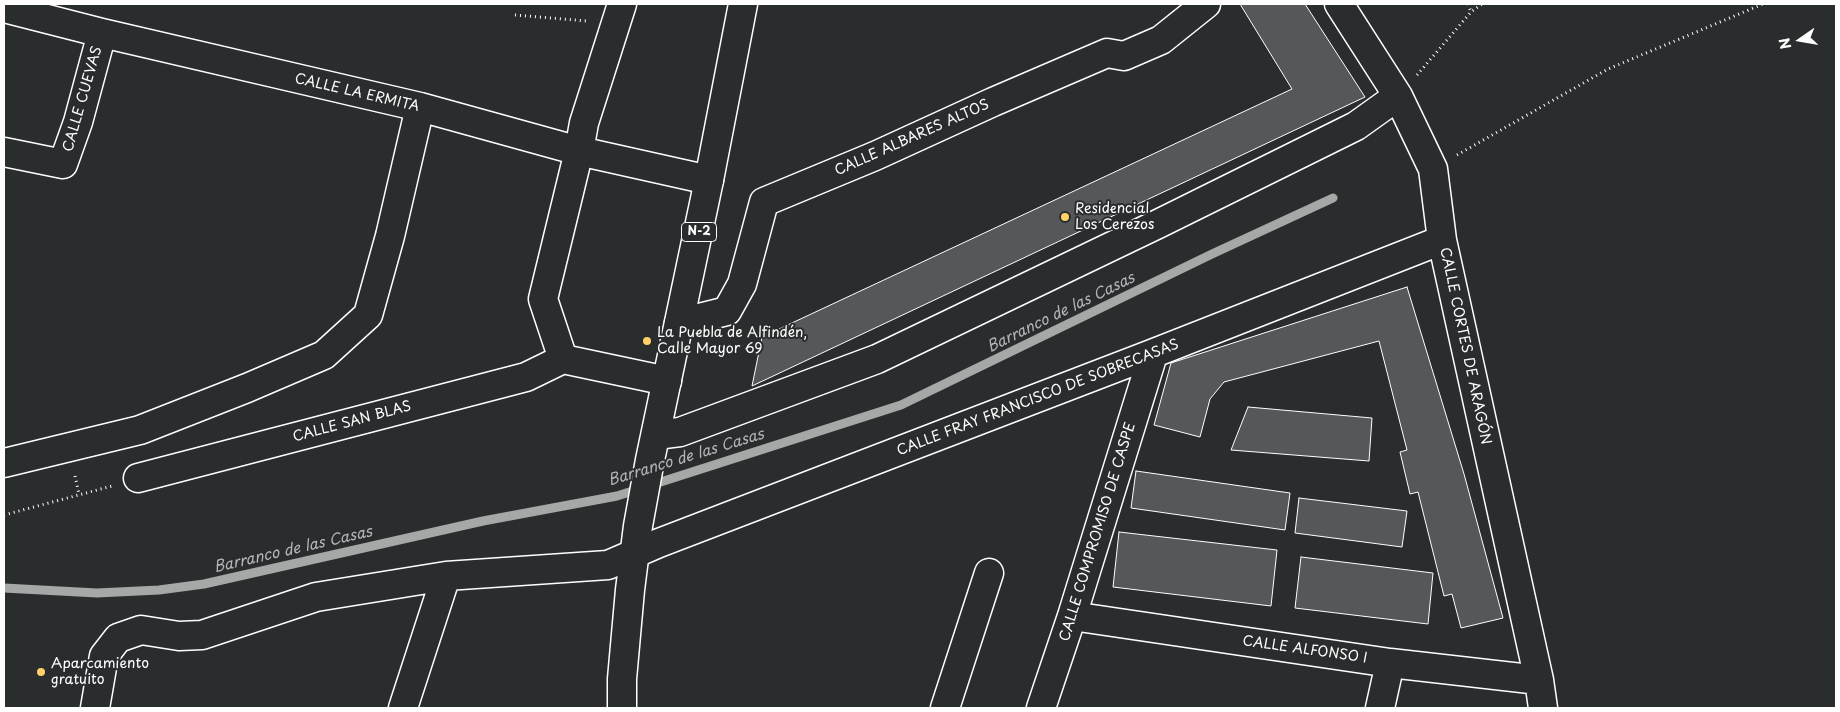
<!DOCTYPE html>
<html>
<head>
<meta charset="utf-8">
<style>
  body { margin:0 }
  #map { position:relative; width:1840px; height:712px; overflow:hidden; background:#2a2d2e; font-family:"Playpen Sans",sans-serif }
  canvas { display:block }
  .frame { position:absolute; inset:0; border:5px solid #fff; pointer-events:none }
  .north { position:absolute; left:1775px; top:15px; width:50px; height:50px; -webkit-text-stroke:4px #2a2d2e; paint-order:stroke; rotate:257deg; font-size:14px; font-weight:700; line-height:20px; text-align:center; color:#fff }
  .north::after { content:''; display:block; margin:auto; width:18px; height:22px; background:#fff; clip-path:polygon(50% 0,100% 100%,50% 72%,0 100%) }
</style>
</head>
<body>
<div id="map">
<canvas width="1840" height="712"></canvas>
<div class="frame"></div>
<div class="north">N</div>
</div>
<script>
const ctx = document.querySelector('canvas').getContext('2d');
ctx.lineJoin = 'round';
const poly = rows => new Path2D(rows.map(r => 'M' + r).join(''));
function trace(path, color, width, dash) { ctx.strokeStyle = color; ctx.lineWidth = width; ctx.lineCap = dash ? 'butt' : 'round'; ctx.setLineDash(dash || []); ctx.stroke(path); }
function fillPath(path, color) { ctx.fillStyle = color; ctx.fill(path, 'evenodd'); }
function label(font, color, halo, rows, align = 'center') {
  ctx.font = font + ' "Playpen Sans",sans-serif'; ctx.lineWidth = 4; ctx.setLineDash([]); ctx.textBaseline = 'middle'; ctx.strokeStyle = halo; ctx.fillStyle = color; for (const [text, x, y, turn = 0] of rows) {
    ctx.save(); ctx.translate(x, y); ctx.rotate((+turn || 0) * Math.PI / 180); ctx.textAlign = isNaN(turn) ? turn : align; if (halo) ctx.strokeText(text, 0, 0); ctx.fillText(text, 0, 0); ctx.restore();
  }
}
const stream = poly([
  [4,588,97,593,159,590,204,584,483,521,617,496,901,405,1212,254,1333,198]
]);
const building = poly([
  [1240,4,1305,4,1365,97,752,386,762,337,1292,89,1240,4],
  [1407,287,1464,474,1503,618,1461,628,1452,594,1444,596,1418,492,1410,494,1400,452,1407,450,1379,341,1224,382,1210,399,1200,437,1154,425,1171,363,1407,287],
  [1248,407,1372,418,1369,461,1231,450,1248,407],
  [1136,471,1290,493,1285,530,1131,508,1136,471],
  [1299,498,1407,511,1402,547,1295,533,1299,498],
  [1119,532,1277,550,1271,606,1113,587,1119,532],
  [1301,557,1433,573,1428,624,1295,608,1301,557]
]);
const path = poly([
  [1468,4,1471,12],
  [515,15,587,21],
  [1417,75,1471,12,1482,4],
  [1457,155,1608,69,1763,4],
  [75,476,79,494],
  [4,515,112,486]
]);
const minor = poly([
  [622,4,584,123,579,151,543,299,563,359,667,381],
  [1339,4,1398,96,1433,169,1442,240,1539,680,1543,708],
  [4,8,102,33,420,107,579,151,709,180],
  [4,152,63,164,78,122,102,33],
  [679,323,727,311,742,284,764,202,875,156,993,102,1107,53,1124,56,1161,40,1206,4],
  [656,435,680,432,877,359,1158,224,1356,126,1398,96],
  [4,463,140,430,247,388,324,355,368,315,390,236,420,107],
  [138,478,526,377,563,359],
  [1072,616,1390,663,1539,680],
  [95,708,104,656,118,638,141,630,179,636,202,635,316,597,446,576,608,565,659,543,1149,355,1442,240],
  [403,708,446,576],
  [945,708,989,573],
  [1041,708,1072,616,1151,361,1149,355],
  [1380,708,1390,663]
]);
const highway = poly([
  [622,708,622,679,630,590,638,526,650,460,709,180,743,4]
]);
const markers = [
  [1065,217,5,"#ffd166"],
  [647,341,5,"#ffd166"],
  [41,672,5,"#ffd166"]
];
const shields = [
  [699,232,35]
];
const shieldNames = [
  ["N-2",699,232]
];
const streetNames = [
  ["CALLE LA ERMITA",357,93,13],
  ["CALLE CUEVAS",83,99,-74],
  ["CALLE ALBARES ALTOS",912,138,-24],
  ["CALLE CORTES DE ARAGÓN",1465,346,78],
  ["CALLE FRAY FRANCISCO DE SOBRECASAS",1038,398,-21],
  ["CALLE SAN BLAS",352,422,-15],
  ["CALLE COMPROMISO DE CASPE",1098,532,-73],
  ["CALLE ALFONSO I",1305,650,8]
];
const poiNames = [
  ["Residencial",1075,209],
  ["Los Cerezos",1075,225],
  ["La Puebla de Alfindén,",657,333],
  ["Calle Mayor 69",657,349],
  ["Aparcamiento",51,664],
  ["gratuito",51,680]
];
const waterNames = [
  ["Barranco de las Casas",1061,313,-26],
  ["Barranco de las Casas",686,458,-17],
  ["Barranco de las Casas",293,550,-13]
];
trace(stream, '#a6a7a7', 9);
fillPath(building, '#555758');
trace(building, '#fff', 1);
trace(minor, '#fff', 31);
trace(highway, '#fff', 31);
trace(path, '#fff', 3, [1, 4]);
trace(minor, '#2a2d2e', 28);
trace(highway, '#2a2d2e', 28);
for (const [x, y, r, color] of markers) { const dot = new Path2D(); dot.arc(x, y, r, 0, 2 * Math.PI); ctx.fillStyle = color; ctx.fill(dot); trace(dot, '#2a2d2e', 2); }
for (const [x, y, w] of shields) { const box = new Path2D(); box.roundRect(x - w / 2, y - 9.5, w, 19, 4); ctx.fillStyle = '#2a2d2e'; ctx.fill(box); trace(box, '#fff', 1); }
label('bold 12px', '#fff', null, shieldNames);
label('14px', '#fff', '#2a2d2e', streetNames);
label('14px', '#fff', '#2a2d2e', poiNames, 'left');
label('italic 15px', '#b4b6b6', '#2a2d2e', waterNames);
</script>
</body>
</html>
